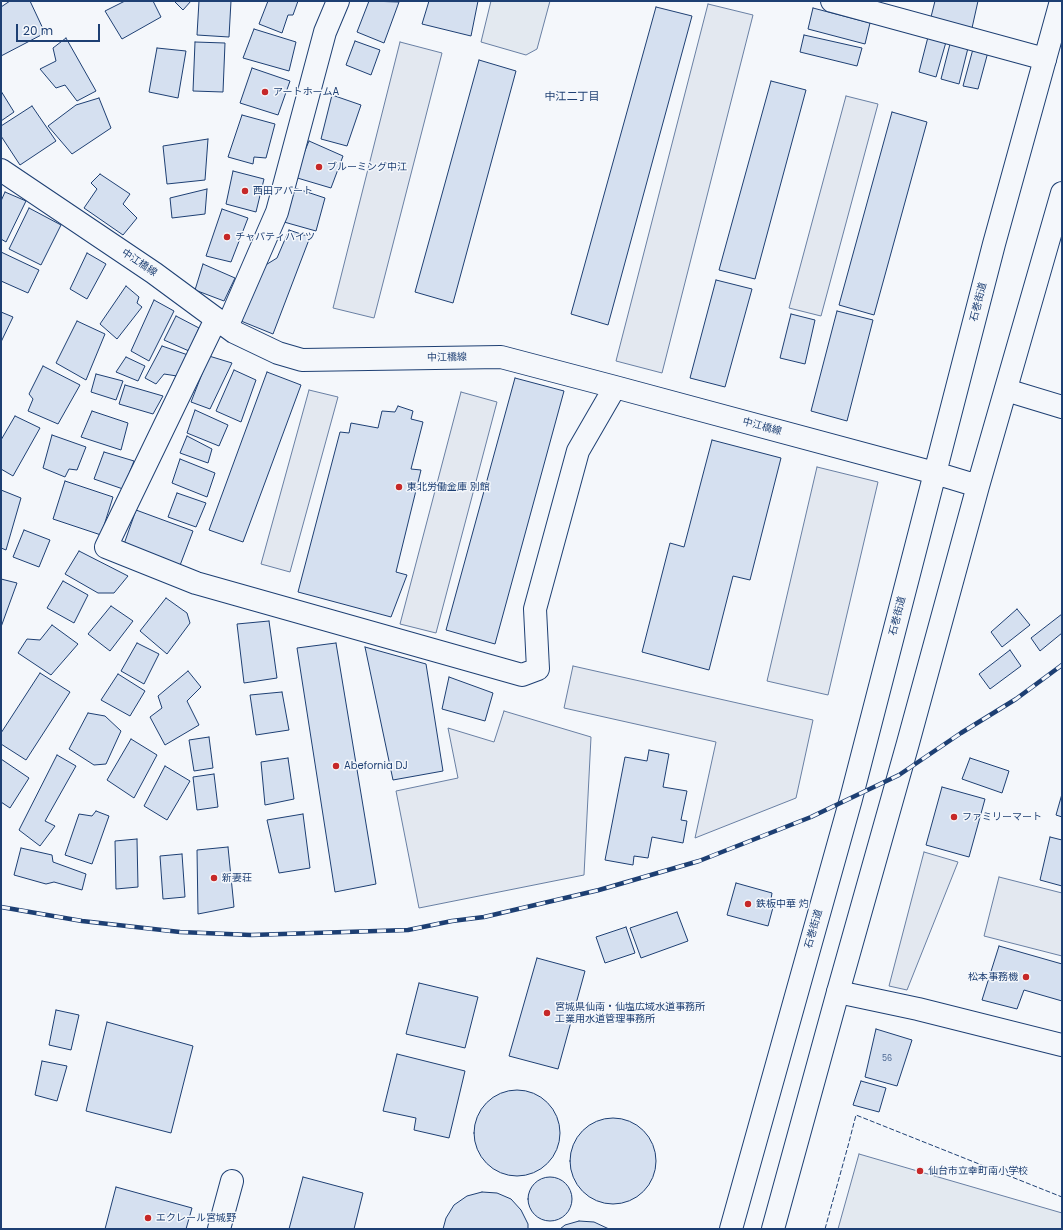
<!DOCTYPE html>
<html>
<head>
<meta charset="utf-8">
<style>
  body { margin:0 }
  #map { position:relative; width:1063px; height:1230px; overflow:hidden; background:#f4f7fb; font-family:Poppins,sans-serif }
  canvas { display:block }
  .frame { position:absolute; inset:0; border:2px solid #1d3f73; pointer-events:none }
  .scale { position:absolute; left:16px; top:24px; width:84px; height:18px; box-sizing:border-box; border:2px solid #1d3f73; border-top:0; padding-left:5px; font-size:12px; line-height:14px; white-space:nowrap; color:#1d3f73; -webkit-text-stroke:3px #f4f7fb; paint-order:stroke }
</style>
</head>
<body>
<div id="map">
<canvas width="1063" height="1230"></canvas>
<div class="frame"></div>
<div class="scale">20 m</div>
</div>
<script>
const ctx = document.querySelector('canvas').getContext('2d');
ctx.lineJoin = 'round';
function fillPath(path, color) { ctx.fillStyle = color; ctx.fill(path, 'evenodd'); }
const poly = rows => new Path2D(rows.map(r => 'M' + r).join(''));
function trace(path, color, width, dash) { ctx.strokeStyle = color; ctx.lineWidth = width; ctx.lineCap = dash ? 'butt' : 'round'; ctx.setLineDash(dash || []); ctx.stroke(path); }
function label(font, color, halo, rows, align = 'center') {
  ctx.font = font + ' Poppins,"Noto Sans JP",sans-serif'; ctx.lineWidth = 3; ctx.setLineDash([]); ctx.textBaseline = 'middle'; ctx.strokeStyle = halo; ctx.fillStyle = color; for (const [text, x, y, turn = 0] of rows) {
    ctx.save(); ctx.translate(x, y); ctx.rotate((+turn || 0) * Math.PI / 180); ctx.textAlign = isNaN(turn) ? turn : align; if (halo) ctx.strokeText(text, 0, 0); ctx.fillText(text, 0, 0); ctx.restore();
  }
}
const green = poly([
  [491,1,550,1,537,49,526,55,481,42,491,1],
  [859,1154,1062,1213,1062,1229,838,1229,859,1154]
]);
const parking = poly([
  [708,4,753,15,662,373,616,361,708,4],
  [400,42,442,53,374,318,333,308,400,42],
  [846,96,878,104,821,316,789,308,846,96],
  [309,390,338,397,290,572,261,564,309,390],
  [461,392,497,402,436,633,400,624,461,392],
  [817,467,878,482,828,695,767,681,817,467],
  [573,666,813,720,796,798,695,838,716,742,564,708,573,666],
  [504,711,591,737,584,875,419,908,396,791,458,778,448,728,494,742,504,711],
  [924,852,958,862,907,990,889,986,924,852],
  [999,877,1062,893,1062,956,984,936,999,877]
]);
const building = poly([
  [10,1,30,1,45,33,1,56,1,7,10,1],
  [125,1,153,1,161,17,122,39,105,11,125,1],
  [174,1,191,1,183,10,174,1],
  [199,1,231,1,229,37,197,35,199,1],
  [268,1,298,1,293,15,288,15,282,33,259,24,268,1],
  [369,1,399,2,384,43,357,32,369,1],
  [429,1,478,1,471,36,422,24,429,1],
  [935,1,978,1,972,28,931,17,935,1],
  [656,7,692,16,608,325,571,314,656,7],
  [813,8,870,23,865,44,808,29,813,8],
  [254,29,296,42,289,71,243,58,254,29],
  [804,35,862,48,857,66,800,52,804,35],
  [928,37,946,42,936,77,919,72,928,37],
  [66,38,96,91,77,101,65,85,56,88,40,69,56,61,53,48,66,38],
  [355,41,380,50,371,75,346,65,355,41],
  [195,42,225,43,223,92,193,91,195,42],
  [950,44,968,48,959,84,941,79,950,44],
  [157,48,186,51,178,98,149,92,157,48],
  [973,49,988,52,978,89,963,86,973,49],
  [479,60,516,71,453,303,415,292,479,60],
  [252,68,290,81,278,115,240,103,252,68],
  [771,81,806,90,755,279,719,270,771,81],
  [1,91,14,112,1,121,1,91],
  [332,95,361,105,347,146,321,139,332,95],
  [99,98,111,128,72,154,48,126,76,105,99,98],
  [32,106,56,141,20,165,1,136,1,126,32,106],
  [892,112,927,122,874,315,839,305,892,112],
  [242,115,275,124,266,158,254,157,253,164,228,157,242,115],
  [208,139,205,180,167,184,163,146,208,139],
  [309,141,343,156,331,188,294,177,309,141],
  [233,171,264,179,256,212,226,204,233,171],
  [100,174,130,194,123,204,137,218,123,235,84,208,97,189,91,183,100,174],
  [292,187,325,198,316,231,284,222,292,187],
  [207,189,205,214,172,218,170,198,207,189],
  [5,192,26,201,6,242,1,239,1,201,5,192],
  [29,208,61,225,41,265,9,249,29,208],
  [222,209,248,218,231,262,206,256,222,209],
  [289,230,310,237,273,334,241,321,264,266,277,258,289,230],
  [1,252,39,270,28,293,1,281,1,252],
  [87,253,106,264,87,299,70,289,87,253],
  [203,264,235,278,224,301,195,290,203,264],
  [716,280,752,289,725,387,690,378,716,280],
  [126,286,139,297,137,303,142,307,117,339,100,324,126,286],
  [154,300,174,311,149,361,131,351,154,300],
  [837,311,873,320,847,421,811,411,837,311],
  [1,312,13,317,1,342,1,312],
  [791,314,815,320,805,364,780,358,791,314],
  [176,316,199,328,189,351,164,340,176,316],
  [77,321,105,334,86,380,56,363,77,321],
  [162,346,188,355,177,376,164,374,156,384,145,378,162,346],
  [209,356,232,363,210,409,191,402,209,356],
  [126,357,145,366,138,381,116,372,126,357],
  [43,366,80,385,58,424,28,411,33,399,29,394,43,366],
  [234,370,256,380,241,422,216,411,234,370],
  [267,372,301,385,243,542,209,530,267,372],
  [96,374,123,381,116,400,91,392,96,374],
  [515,378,564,391,495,644,446,630,515,378],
  [125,385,163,396,153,414,119,404,125,385],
  [398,406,413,411,411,419,423,422,411,469,421,470,396,572,407,575,391,617,298,592,340,432,349,433,351,423,378,428,382,411,395,412,398,406],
  [195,410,228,425,219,446,187,433,195,410],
  [92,411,128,423,121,450,81,437,92,411],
  [15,416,40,428,13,476,1,469,1,440,15,416],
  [52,435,86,447,77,470,69,469,65,477,43,468,52,435],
  [187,436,212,449,208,463,180,453,187,436],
  [712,440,781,458,750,580,733,576,709,670,642,652,670,543,684,547,712,440],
  [104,452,134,461,123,489,94,479,104,452],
  [180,459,215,473,207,497,172,483,180,459],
  [65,481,113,497,101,535,53,519,65,481],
  [1,490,21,498,6,550,1,548,1,490],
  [177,493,206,503,196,527,168,517,177,493],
  [136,510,193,531,179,568,123,547,136,510],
  [24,530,50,540,39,567,13,557,24,530],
  [79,551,128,576,114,593,98,593,65,574,79,551],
  [1,579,17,583,1,627,1,579],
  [63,581,88,595,74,623,47,608,63,581],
  [166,598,187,613,190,623,167,654,140,631,166,598],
  [111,606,133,621,110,651,88,634,111,606],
  [1017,609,1030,625,1002,647,991,632,1017,609],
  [1062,614,1062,633,1040,651,1031,638,1062,614],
  [269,621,277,678,244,683,237,624,269,621],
  [52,625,78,644,51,675,18,653,27,639,40,640,52,625],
  [137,643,159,654,144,684,121,671,137,643],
  [336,643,376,884,335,892,297,648,336,643],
  [365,647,426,664,443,771,393,780,365,647],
  [1010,650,1021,666,990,689,979,674,1010,650],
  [188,671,201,687,187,701,199,725,165,745,150,717,162,708,158,696,188,671],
  [40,673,70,692,26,760,1,744,1,733,40,673],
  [118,674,145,691,130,716,101,700,118,674],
  [449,677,493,693,485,721,442,709,449,677],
  [282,692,289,730,256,735,250,695,282,692],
  [88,713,105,716,121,731,106,764,94,765,69,749,88,713],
  [209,737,213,768,194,771,189,740,209,737],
  [131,739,157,755,134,798,107,780,131,739],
  [649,750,669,754,663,787,687,791,681,820,687,821,683,843,652,837,648,858,634,856,633,865,605,860,625,757,647,761,649,750],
  [57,755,76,766,45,821,55,826,40,846,19,830,57,755],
  [288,758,294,799,265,805,261,762,288,758],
  [970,758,1009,771,1002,793,962,779,970,758],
  [1,759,29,778,10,808,1,802,1,759],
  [165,766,190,781,167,820,144,806,165,766],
  [214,774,218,807,197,810,193,777,214,774],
  [942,787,985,799,969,857,926,845,942,787],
  [1062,794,1062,817,1056,815,1062,794],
  [96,811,109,816,92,864,65,855,79,814,92,816,96,811],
  [303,814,310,868,279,873,267,820,303,814],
  [1050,837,1062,840,1062,886,1040,880,1050,837],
  [137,839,138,887,116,889,115,841,137,839],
  [228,847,234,907,198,914,197,850,228,847],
  [21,848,52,855,53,862,86,874,82,890,54,882,46,884,14,875,21,848],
  [182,854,185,897,163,899,160,856,182,854],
  [736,883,772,893,771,899,775,900,768,926,727,915,736,883],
  [677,912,688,941,641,958,630,928,677,912],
  [626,927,635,953,605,963,596,937,626,927],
  [999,946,1062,964,1062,1001,1024,990,1017,1009,982,1000,999,946],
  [537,958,585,971,558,1069,509,1056,537,958],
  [419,983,478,997,465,1048,406,1034,419,983],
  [56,1010,79,1015,71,1050,49,1045,56,1010],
  [107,1022,193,1046,171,1133,86,1111,107,1022],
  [876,1029,912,1040,897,1086,865,1077,876,1029],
  [397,1054,465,1071,449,1138,414,1130,416,1118,383,1111,397,1054],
  [42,1061,67,1066,57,1101,35,1095,42,1061],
  [861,1081,886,1088,879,1112,853,1105,861,1081],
  '474 1133a43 43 0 1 1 86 0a43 43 0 1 1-86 0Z',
  '570 1161a43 43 0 1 1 86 0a43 43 0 1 1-86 0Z',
  '528 1199a22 22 0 1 1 44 0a22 22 0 1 1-44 0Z',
  [303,1177,363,1193,354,1229,289,1229,303,1177],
  [116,1187,192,1208,186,1229,105,1229,116,1187],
  [482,1192,497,1193,511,1199,521,1210,528,1224,528,1229,443,1229,446,1218,454,1205,467,1196,482,1192],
  [579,1221,594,1222,609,1229,560,1229,565,1225,579,1221]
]);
const minor = poly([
  [832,1,1045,59],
  [1,170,154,273,234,332,278,353,302,360,501,357,615,387,935,473],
  [216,319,106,547,196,583,522,675,538,669,535,609,578,451,615,387],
  [227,327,277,212,325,32,338,1],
  [1006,390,1062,407],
  [838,992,918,1009,1062,1045],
  [219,1229,232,1181]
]);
const tertiary = poly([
  [935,473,978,486],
  [731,1229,851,799,994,244,1061,1],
  [773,1229,838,992,908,743,978,486,1062,193]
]);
const rail = poly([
  [1,907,82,921,180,932,251,935,408,930,452,921,484,917,599,890,699,861,811,817,899,775,961,733,1016,699,1062,665]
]);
const fence = poly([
  [825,1229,848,1146,856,1115,1062,1197]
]);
const markers = [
  [265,92,4,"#c62828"],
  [319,167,4,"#c62828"],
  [245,191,4,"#c62828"],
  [227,237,4,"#c62828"],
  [399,487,4,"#c62828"],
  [336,766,4,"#c62828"],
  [954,817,4,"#c62828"],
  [214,878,4,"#c62828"],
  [748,904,4,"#c62828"],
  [1026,977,4,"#c62828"],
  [547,1013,4,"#c62828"],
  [920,1171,4,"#c62828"],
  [148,1218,4,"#c62828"]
];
const numberNames = [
  ["56",887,1059]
];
const poiNames = [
  ["アートホームA",273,92],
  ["ブルーミング中江",327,167],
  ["西田アパート",253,191],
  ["チャパティハイツ",235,237],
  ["東北労働金庫 別館",407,487],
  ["Abefornia DJ",344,766],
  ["ファミリーマート",962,817],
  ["新妻荘",222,878],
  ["鉄板中華 灼",756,904],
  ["松本事務機",1018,977,"right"],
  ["宮城県仙南・仙塩広域水道事務所",555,1007],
  ["工業用水道管理事務所",555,1019],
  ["仙台市立幸町南小学校",928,1171],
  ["エクレール宮城野",156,1218]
];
const streetNames = [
  ["中江橋線",139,263,34],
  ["石巻街道",979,302,-76],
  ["中江橋線",447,358,-1],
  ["中江橋線",762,427,15],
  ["石巻街道",898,616,-76],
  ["石巻街道",814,929,-74]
];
const neighbourhoodNames = [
  ["中江二丁目",572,97]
];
fillPath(green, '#e3e9f0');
trace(green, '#687fa3', 1);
fillPath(parking, '#e3e8f0');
trace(parking, '#687fa3', 1);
fillPath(building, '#d5e0f0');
trace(building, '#1d3f73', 1);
trace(minor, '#1d3f73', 24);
trace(tertiary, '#1d3f73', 24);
trace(minor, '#f4f7fb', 22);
trace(tertiary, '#f4f7fb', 22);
trace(rail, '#1d3f73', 4.5);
trace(rail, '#f4f7fb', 3, [9]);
trace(fence, '#1d3f73', 1, [5, 2]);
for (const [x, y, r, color] of markers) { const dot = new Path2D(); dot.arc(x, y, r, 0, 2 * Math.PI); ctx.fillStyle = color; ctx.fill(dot); trace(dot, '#f4f7fb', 1.5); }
label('8px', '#4b6792', null, numberNames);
label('10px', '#1d3f73', '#f4f7fb', poiNames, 'left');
label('10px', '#1d3f73', '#f4f7fb', streetNames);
label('11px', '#1d3f73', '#f4f7fb', neighbourhoodNames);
</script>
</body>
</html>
